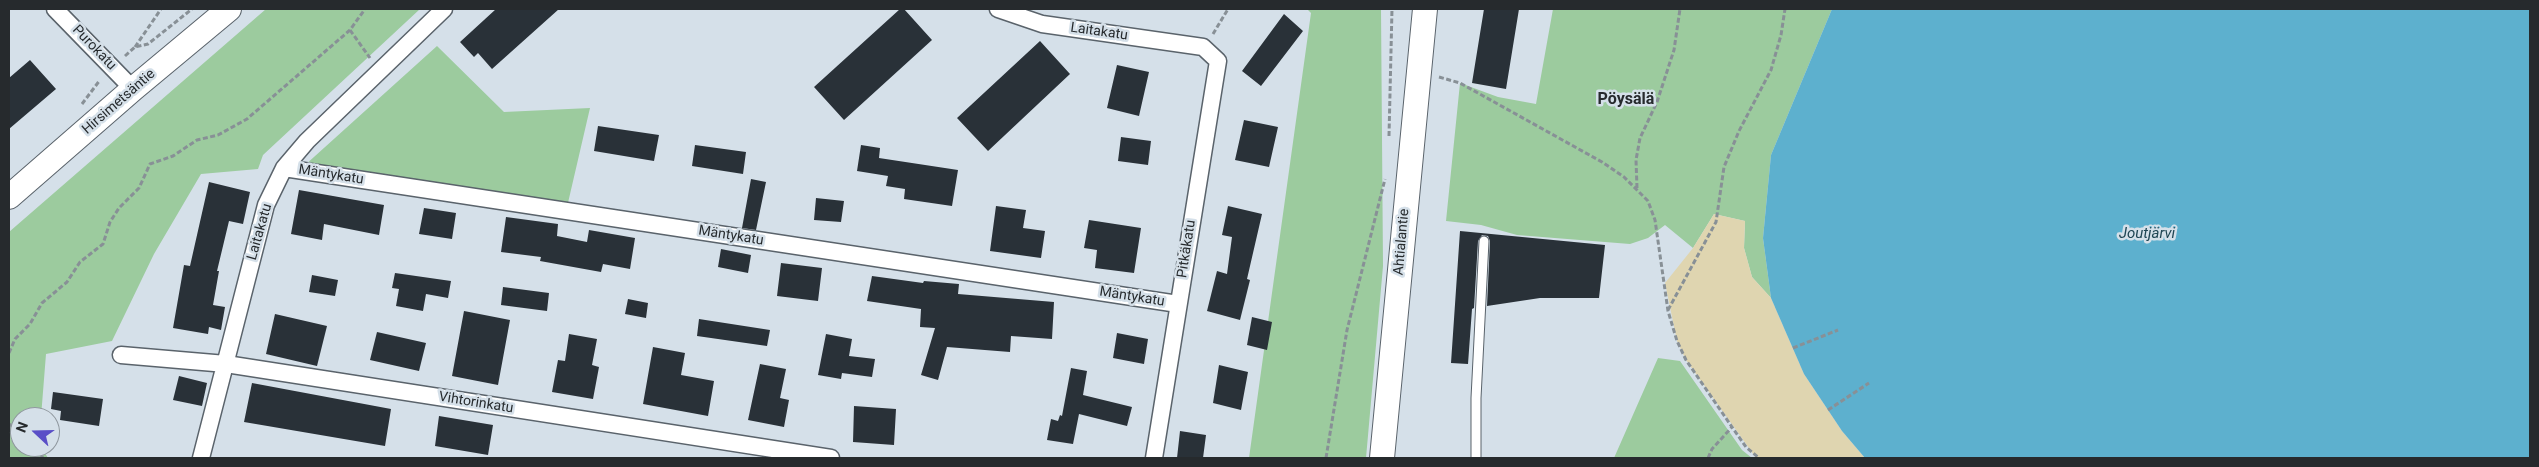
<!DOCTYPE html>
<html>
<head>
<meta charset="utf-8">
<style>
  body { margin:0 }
  #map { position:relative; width:2539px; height:467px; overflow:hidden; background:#d5e0e9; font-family:Roboto,sans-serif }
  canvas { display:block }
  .frame { position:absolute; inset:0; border:10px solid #262a2d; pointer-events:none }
  .north { position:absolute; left:10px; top:407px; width:50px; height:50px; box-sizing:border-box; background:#d5e0e9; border:1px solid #8f979e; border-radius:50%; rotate:291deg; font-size:14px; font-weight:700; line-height:20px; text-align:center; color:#262a2d }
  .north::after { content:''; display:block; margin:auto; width:18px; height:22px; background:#5a4fc7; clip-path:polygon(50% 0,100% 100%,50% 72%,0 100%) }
</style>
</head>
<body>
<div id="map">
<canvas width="2539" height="467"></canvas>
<div class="frame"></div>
<div class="north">N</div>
</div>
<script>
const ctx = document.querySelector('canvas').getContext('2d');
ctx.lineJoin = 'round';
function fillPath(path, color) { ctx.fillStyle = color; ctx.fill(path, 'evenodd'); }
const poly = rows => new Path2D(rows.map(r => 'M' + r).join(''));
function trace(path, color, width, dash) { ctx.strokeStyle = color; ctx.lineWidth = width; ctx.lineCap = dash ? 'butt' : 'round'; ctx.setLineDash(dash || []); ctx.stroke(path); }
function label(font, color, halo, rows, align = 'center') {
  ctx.font = font + ' Roboto,sans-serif'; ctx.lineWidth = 5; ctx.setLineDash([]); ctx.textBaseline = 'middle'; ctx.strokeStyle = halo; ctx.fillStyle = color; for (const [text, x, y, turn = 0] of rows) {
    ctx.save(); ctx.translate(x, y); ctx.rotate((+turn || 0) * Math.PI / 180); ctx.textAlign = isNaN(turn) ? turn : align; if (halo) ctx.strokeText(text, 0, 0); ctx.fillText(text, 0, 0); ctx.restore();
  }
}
const green = poly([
  [266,9,420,9,263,155,258,169,201,174,154,254,112,341,46,354,41,417,20,417,20,447,41,447,48,458,9,458,9,232],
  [1307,9,1381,9,1383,266,1366,458,1249,458,1311,13],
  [1553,9,1832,9,1771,155,1763,238,1771,298,1752,277,1744,248,1745,221,1714,214,1693,248,1665,225,1648,238,1630,244,1517,235,1481,225,1446,221,1460,83,1498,97,1536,104],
  [437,46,504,112,590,108,564,220,294,175],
  [1658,358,1680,361,1742,450,1752,458,1614,458]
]);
const sand = poly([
  [1714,214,1745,221,1744,248,1752,277,1771,298,1804,374,1842,431,1865,458,1756,458,1686,360,1677,341,1665,283,1693,248]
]);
const water = poly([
  [1832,9,2530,9,2530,458,1865,458,1842,431,1804,374,1771,298,1763,238,1771,155]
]);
const building = poly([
  [496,9,559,9,492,69,478,53,474,57,460,42],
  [900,9,904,9,932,40,844,120,814,87],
  [1484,9,1519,9,1506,89,1472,83],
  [1284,14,1303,31,1261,86,1242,71],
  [1040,41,1070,74,988,151,957,118],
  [30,60,56,89,9,129,9,78],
  [1117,65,1149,72,1139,116,1107,108],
  [1244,120,1278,127,1269,167,1235,160],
  [598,126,659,135,654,161,594,151],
  [1121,137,1151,141,1148,165,1118,161],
  [695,145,746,152,743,174,692,166],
  [861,145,880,148,879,158,958,170,952,206,904,199,905,189,886,186,888,176,857,171],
  [751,179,766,182,756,230,742,228],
  [209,182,250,192,243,224,229,221,217,271,219,271,213,305,225,307,221,330,209,327,208,334,173,328,184,265,190,266],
  [299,190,384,205,379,235,324,224,322,240,291,234],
  [816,198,844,201,841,222,814,220],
  [996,206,1026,210,1023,228,1045,231,1041,258,990,251],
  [1228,206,1262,214,1247,279,1250,280,1240,320,1207,311,1217,271,1227,274,1232,237,1222,235],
  [424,208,456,213,452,239,419,234],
  [506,217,558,224,557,236,587,242,589,230,635,238,630,269,603,264,601,272,540,261,541,257,501,252],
  [1089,220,1141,228,1134,273,1095,268,1097,250,1084,248],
  [1460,231,1605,245,1599,298,1540,298,1487,306,1490,241,1488,236,1482,235,1478,241,1474,308,1472,309,1468,364,1451,363],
  [721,249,751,255,748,273,718,267],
  [781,263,822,268,818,301,777,296],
  [395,273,451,281,448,298,426,294,423,311,396,306,399,289,392,288],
  [312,275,338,280,335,296,309,292],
  [872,276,923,283,924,281,959,284,958,294,1054,302,1052,339,1011,336,1010,352,947,347,938,380,921,375,935,328,920,327,921,309,867,301],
  [503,287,549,293,547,311,501,305],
  [628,299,648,303,646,318,625,314],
  [464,311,510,320,498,385,452,376],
  [275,314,327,326,317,366,266,354],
  [1252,317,1272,322,1267,350,1247,345],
  [699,319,770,330,767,346,697,336],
  [377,332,426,343,419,371,370,360],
  [1117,333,1148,339,1144,364,1113,358],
  [569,334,597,339,592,365,599,367,593,399,552,392,558,360,565,361],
  [826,334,852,339,849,356,875,359,872,377,842,373,841,379,818,375],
  [653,347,685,353,681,375,714,381,708,416,643,404],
  [760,364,786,369,780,398,789,400,784,427,748,420],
  [1219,365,1248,372,1241,410,1213,403],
  [1071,368,1087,371,1083,395,1132,407,1127,426,1079,414,1073,444,1047,440,1051,419,1058,421,1060,415,1062,416],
  [179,376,207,383,202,406,173,400],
  [252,383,391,409,385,446,244,422],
  [53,392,103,399,99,426,60,420,61,411,51,409],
  [854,406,896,409,894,445,853,442],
  [439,416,493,425,488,455,435,446],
  [1180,431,1206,435,1203,458,1177,458]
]);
const path = poly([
  [350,30,370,58],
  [1213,34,1228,9],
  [135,47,161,9],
  [125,56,135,47,148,44,192,9],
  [1439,77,1460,83,1602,162,1624,177,1648,201,1655,220,1668,311,1677,341,1686,360,1732,427,1746,447,1759,458],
  [82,104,100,80],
  [1389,136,1392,9],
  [1637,188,1636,160,1640,138,1657,102,1674,50,1680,9],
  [1668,310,1716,222,1724,167,1739,131,1771,70,1781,35,1785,9],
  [1793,348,1838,330],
  [9,353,15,339,30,324,42,303,67,282,80,262,103,244,110,222,119,208,139,188,150,164,173,156,197,140,218,135,247,119,350,30,365,9],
  [1828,410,1869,383],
  [9,424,20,431],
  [36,447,43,458],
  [1326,458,1347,330,1385,179],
  [1708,458,1712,449,1732,427]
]);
const lane = poly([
  [1476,458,1476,398,1484,241]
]);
const street = poly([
  [55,9,133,89],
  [998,9,1042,24,1203,47,1218,61,1154,458],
  [284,168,1178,304],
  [121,355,226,364,831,458],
  [201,458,266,205,284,168,307,141,444,9]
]);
const secondary = poly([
  [9,197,133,89,229,9],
  [1382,458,1425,9]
]);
const streetNames = [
  ["Laitakatu",1099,32,8],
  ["Purokatu",94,48,46],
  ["Hirsimetsäntie",119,102,-41],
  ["Mäntykatu",331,175,9],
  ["Laitakatu",260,232,-74],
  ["Mäntykatu",731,236,9],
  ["Ahtialantie",1402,242,-85],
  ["Pitkäkatu",1187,249,-81],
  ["Mäntykatu",1132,297,9],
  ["Vihtorinkatu",476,403,9]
];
const waterNames = [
  ["Joutjärvi",2147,234]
];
const quarterNames = [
  ["Pöysälä",1626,100]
];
fillPath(green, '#9ccb9e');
fillPath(sand, '#dfd5b0');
fillPath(water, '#5db0ce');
fillPath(building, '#293138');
trace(lane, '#5a636b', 11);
trace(street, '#5a636b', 19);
trace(secondary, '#5a636b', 26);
trace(path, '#889096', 3, [5, 2.5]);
trace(lane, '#fff', 9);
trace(street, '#fff', 16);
trace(secondary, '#fff', 24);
label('14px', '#262a2d', '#d5e0e9', streetNames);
label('italic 15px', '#204654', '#d5e0e9', waterNames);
label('bold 16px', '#262a2d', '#d5e0e9', quarterNames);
</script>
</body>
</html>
